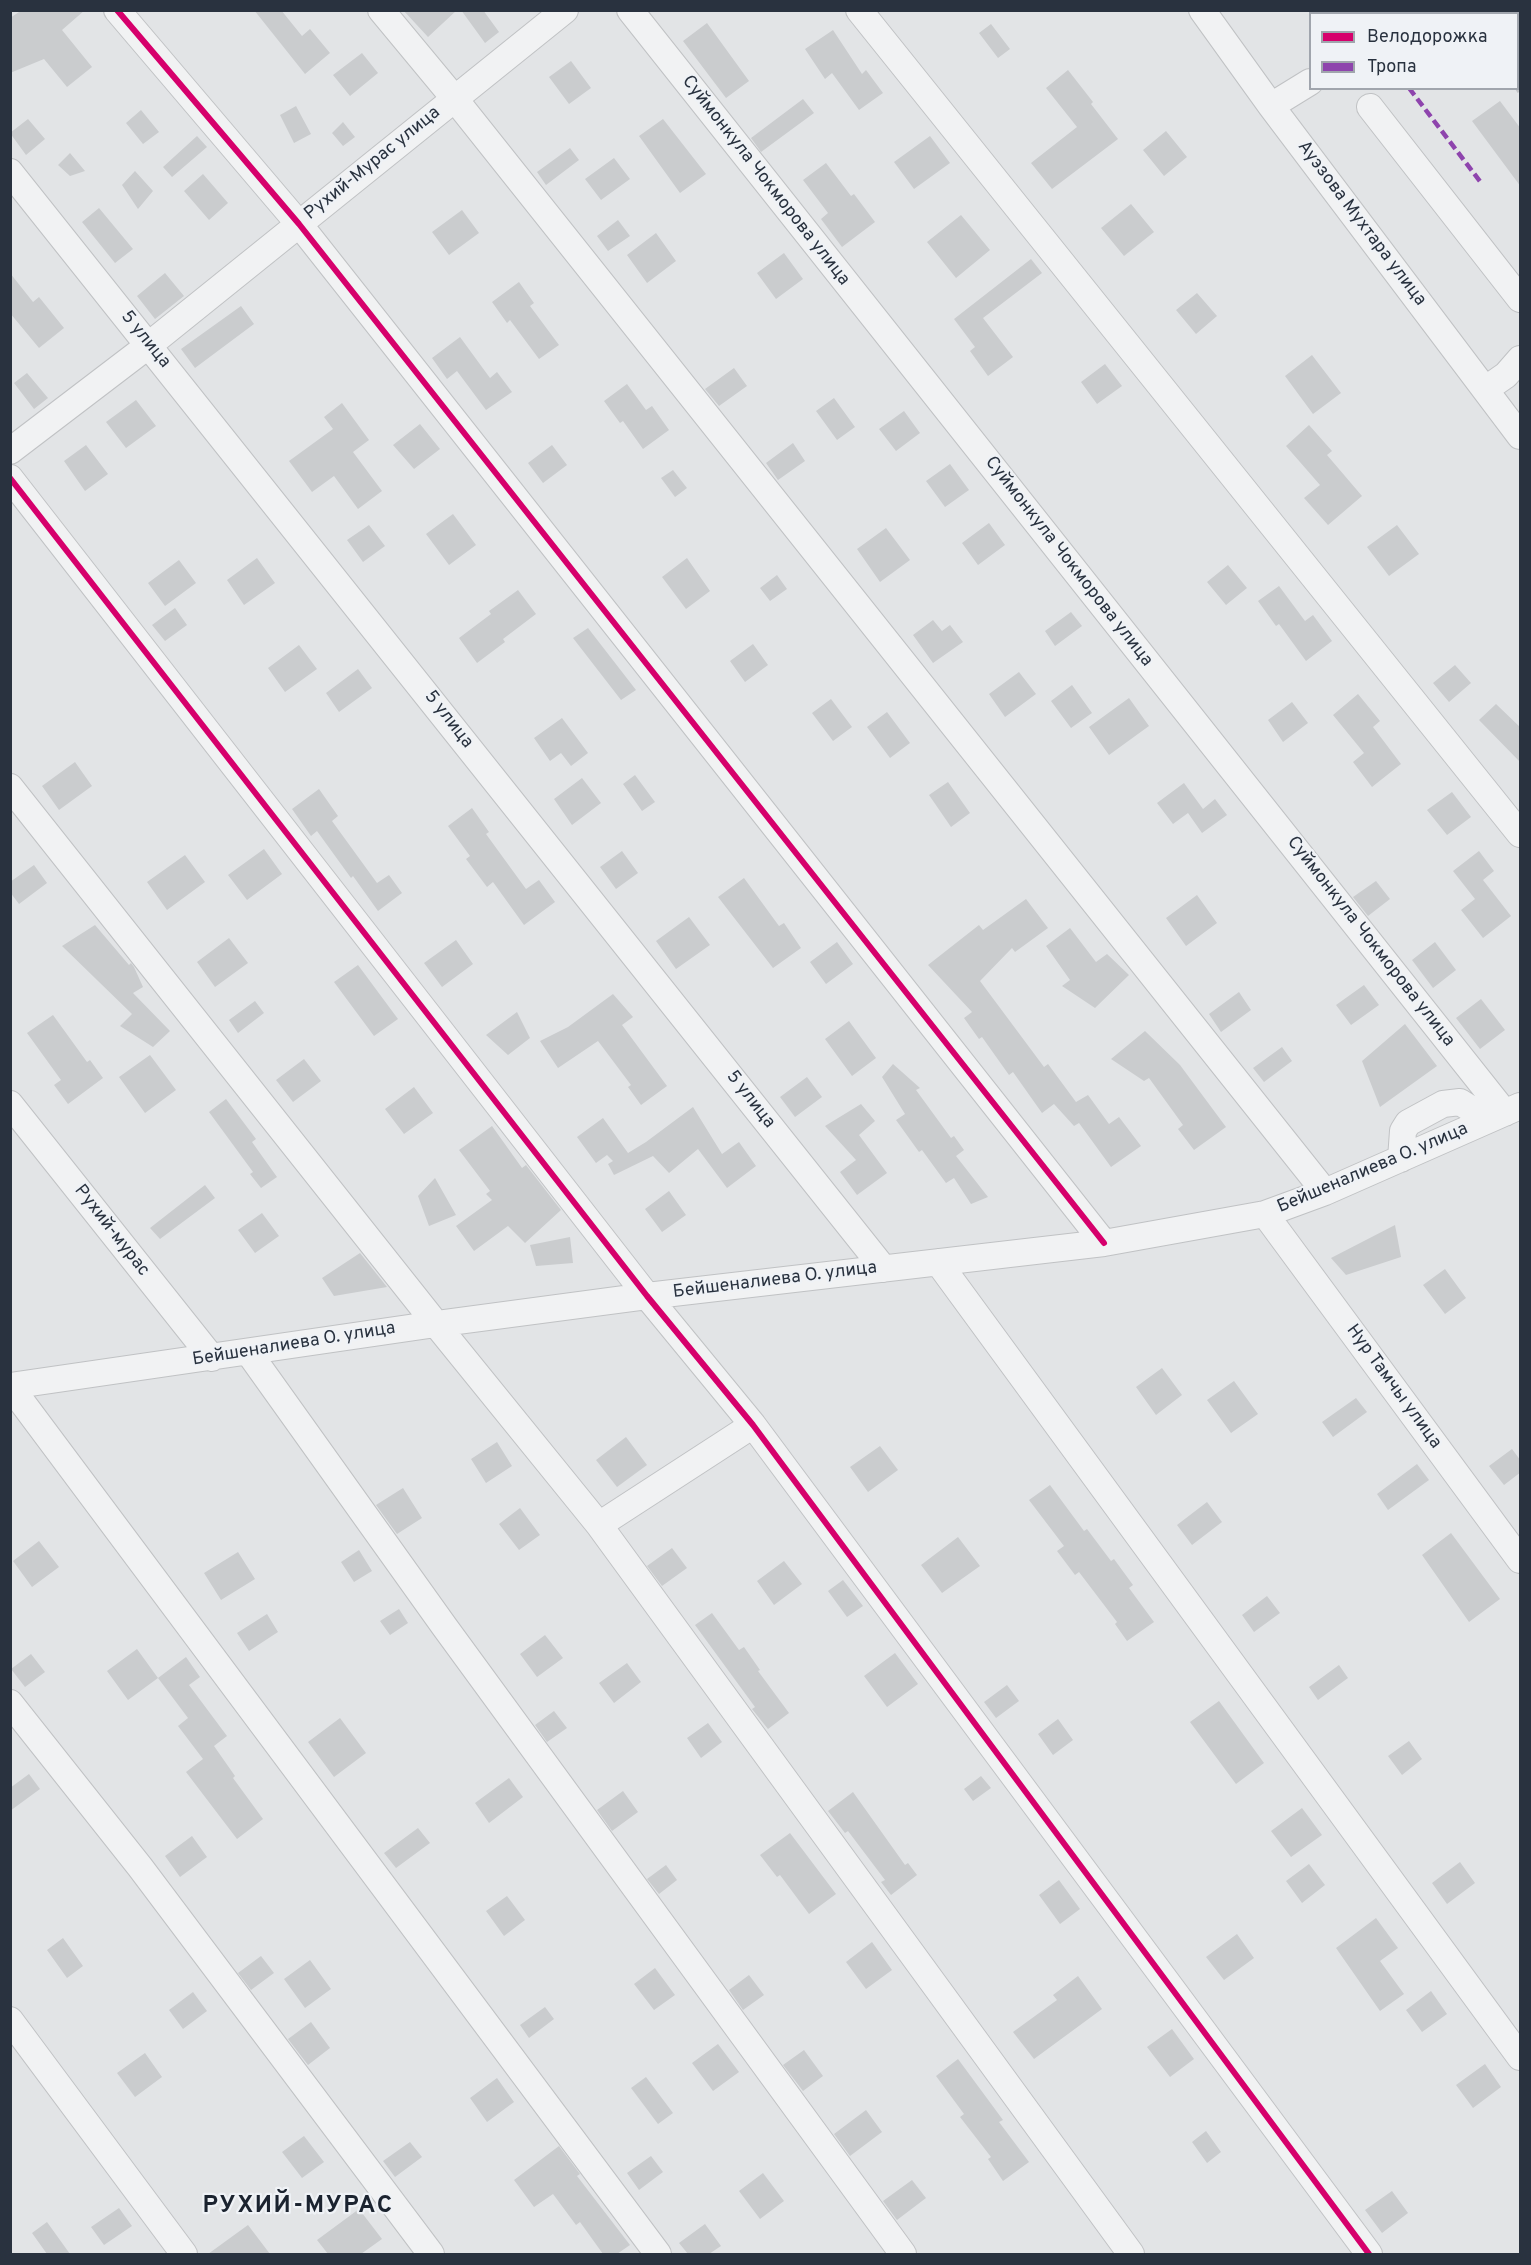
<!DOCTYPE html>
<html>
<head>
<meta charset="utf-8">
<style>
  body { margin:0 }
  #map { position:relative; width:1531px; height:2265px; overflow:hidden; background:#e2e4e6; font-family:Overpass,sans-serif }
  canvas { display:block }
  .frame { position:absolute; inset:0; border:12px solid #29323f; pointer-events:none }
  .legend { position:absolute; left:1309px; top:12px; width:210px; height:78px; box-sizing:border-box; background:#eff2f6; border:2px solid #a0a5ad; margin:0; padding:8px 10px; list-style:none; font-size:18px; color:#29323f }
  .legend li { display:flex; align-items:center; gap:12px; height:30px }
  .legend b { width:30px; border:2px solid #a0a5ad }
</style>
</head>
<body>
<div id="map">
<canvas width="1531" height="2265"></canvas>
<div class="frame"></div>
<ul class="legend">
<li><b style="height:8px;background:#d6006c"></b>Велодорожка</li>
<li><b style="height:8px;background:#8e44ad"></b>Тропа</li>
</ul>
</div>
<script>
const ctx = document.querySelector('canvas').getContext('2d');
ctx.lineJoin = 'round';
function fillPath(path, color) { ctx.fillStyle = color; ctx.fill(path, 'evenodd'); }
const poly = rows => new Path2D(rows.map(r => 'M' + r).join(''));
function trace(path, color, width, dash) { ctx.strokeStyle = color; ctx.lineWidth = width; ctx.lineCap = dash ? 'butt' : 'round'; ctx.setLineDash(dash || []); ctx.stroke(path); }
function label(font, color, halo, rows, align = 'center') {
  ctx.font = font + ' Overpass,sans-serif'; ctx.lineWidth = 4.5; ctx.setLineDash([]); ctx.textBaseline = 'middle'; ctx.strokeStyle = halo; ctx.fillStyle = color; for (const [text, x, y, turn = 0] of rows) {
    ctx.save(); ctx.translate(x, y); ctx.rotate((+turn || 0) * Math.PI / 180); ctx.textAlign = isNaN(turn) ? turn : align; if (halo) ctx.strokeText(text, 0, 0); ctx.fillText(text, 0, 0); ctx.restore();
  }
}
const building = poly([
  [22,10,85,10,62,30,92,67,67,87,44,59,10,73,10,18],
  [254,10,281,10,302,36,310,29,330,53,305,74],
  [403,10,457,10,428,37],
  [461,10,483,10,499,32,485,43],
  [707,23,749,81,726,98,683,41],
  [991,24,1010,49,998,58,979,33],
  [833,30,862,74,866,70,883,93,859,110,832,73,825,79,805,49],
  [362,53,378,73,350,96,333,75],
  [571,61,591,88,569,104,549,77],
  [1068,70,1093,102,1091,104,1118,139,1052,189,1031,163,1077,127,1046,88],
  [803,99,814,113,761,152,751,138],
  [1500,101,1521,129,1521,187,1472,121],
  [296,106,311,134,294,143,280,115],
  [141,110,159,132,143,144,126,123],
  [28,119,45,139,26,155,10,133],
  [663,119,706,174,680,193,639,136],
  [343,122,355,137,343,146,332,133],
  [1166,131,1187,157,1164,176,1143,150],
  [197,136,207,147,172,177,163,167],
  [930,136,950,163,914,189,894,162],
  [570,148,579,160,546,185,537,172],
  [70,153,85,171,70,176,58,165],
  [614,158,630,179,601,200,585,179],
  [826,163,851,196,854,194,875,222,842,247,821,219,828,213,803,180],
  [135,171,153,191,138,209,122,185],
  [203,174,228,203,209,220,184,191],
  [1131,204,1154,232,1124,256,1101,228],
  [99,208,133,249,115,263,82,222],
  [462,210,479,233,449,255,432,232],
  [961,215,990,250,956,278,927,242],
  [618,220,630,236,608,251,597,236],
  [656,233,676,261,647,283,627,255],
  [784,253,803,279,776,299,757,273],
  [1031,259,1042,273,983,318,1013,357,988,376,970,351,975,347,954,319],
  [10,273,33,302,39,297,64,328,39,348,10,313],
  [165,273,184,296,155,319,137,296],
  [519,282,534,303,530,306,559,345,539,359,510,320,507,323,492,302],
  [1197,293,1217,316,1196,334,1176,310],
  [241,306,254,324,195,368,181,349],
  [460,337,490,378,497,372,512,392,486,410,457,371,447,379,432,358],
  [1312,355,1341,393,1313,414,1285,376],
  [1105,364,1122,386,1097,404,1081,382],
  [734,368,747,386,719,406,705,389],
  [27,373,48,398,34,409,14,383],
  [627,384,646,410,652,406,669,430,643,449,623,421,620,423,604,401],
  [834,398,855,427,837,440,816,411],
  [136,400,156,426,126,448,106,422],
  [342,403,369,440,353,452,382,491,358,509,334,476,312,492,289,461,333,429,324,417],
  [904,411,920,433,896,451,879,429],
  [420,424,440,449,414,469,393,445],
  [1309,425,1332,451,1327,455,1362,496,1328,525,1304,498,1320,485,1286,446],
  [793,443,805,461,778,480,766,463],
  [86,445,108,474,85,491,64,461],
  [552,445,567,465,543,483,528,463],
  [950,464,969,490,945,507,926,481],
  [673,470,687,488,675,497,661,478],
  [453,514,476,545,449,565,426,534],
  [989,523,1005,545,978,565,962,543],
  [369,525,385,546,363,562,347,540],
  [1397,525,1419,554,1389,576,1367,547],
  [886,528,910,560,880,582,857,549],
  [257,558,275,583,244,605,227,580],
  [687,558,710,591,686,609,662,577],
  [179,560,196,583,165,606,148,583],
  [1228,565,1247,588,1226,605,1207,582],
  [777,575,787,589,770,601,760,588],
  [1279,586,1305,621,1313,615,1332,641,1306,661,1279,624,1276,626,1258,601],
  [518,590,536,614,503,639,505,642,477,663,459,638,491,614,489,611],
  [175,608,187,625,165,641,152,625],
  [1071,612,1082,626,1055,646,1045,631],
  [933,620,942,631,950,625,963,642,933,663,913,635],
  [588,628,636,690,621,700,573,638],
  [753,644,768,665,745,682,730,661],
  [299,645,317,669,285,692,268,668],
  [1455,665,1471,683,1449,702,1433,683],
  [358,669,372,688,339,712,326,693],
  [1019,672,1036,694,1005,717,989,694],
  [1072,685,1092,713,1071,728,1051,701],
  [1358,694,1380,721,1373,727,1401,764,1372,787,1353,762,1364,753,1333,715],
  [1129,698,1149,726,1109,755,1089,727],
  [831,699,852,727,833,741,812,713],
  [1292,702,1308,723,1283,742,1268,720],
  [1496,704,1521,728,1521,763,1479,720],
  [887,712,910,743,890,758,867,727],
  [562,718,588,753,571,766,561,753,550,761,534,738],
  [75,762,92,786,59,810,42,786],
  [635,775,655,802,642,811,623,784],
  [582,778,601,803,572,825,554,799],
  [948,782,970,813,951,827,929,795],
  [1184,783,1203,809,1215,799,1227,815,1202,833,1188,813,1173,824,1157,803],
  [319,789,338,816,332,821,377,883,389,875,402,893,378,911,353,876,351,878,317,831,311,836,292,809],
  [1452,792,1471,817,1447,835,1427,810],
  [472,808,489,832,486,834,526,889,539,880,555,902,524,925,493,882,487,887,466,859,470,856,448,826],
  [264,849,282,874,247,900,228,875],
  [622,851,638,873,616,889,600,867],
  [1479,851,1494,871,1483,880,1511,916,1483,938,1461,910,1475,899,1453,871],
  [185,855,205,882,167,910,147,882],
  [34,865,47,883,19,904,10,892,10,882],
  [744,878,779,926,784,923,801,948,773,968,718,897],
  [1376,881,1390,899,1368,916,1353,897],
  [1197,895,1217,923,1186,946,1166,918],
  [1026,899,1048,928,1015,952,1012,948,980,981,1044,1067,1048,1064,1076,1102,1088,1095,1109,1124,1119,1117,1141,1146,1111,1167,1079,1123,1074,1126,1054,1104,1042,1113,1013,1072,1009,1075,982,1037,979,1039,964,1018,972,1012,928,965,979,925,983,930],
  [689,917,710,945,676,969,656,941],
  [95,925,129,965,131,963,134,967,143,987,133,993,170,1031,153,1047,120,1026,132,1014,62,946],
  [1070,928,1096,962,1107,954,1129,975,1095,1008,1062,986,1070,980,1046,946],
  [229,938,248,963,215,987,197,962],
  [456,940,473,964,442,987,424,963],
  [837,942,853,964,826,984,810,962],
  [1435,942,1456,970,1433,988,1412,960],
  [358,965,398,1019,374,1036,334,982],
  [1364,985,1379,1005,1351,1025,1336,1005],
  [1239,992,1251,1010,1221,1032,1209,1014],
  [613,994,633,1017,622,1025,667,1086,641,1105,628,1087,631,1085,598,1041,558,1068,540,1041,568,1027],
  [1481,999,1505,1030,1480,1049,1456,1018],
  [255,1001,264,1013,238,1033,229,1020],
  [517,1012,530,1038,508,1055,486,1035],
  [53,1015,87,1062,90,1060,103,1078,68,1104,54,1085,61,1080,27,1033],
  [849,1021,876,1058,852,1076,825,1039],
  [1405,1024,1437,1066,1380,1107,1362,1061],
  [1145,1031,1180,1065,1226,1127,1194,1150,1178,1129,1183,1125,1149,1078,1144,1081,1111,1059],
  [1282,1047,1292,1061,1264,1082,1253,1068],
  [150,1055,176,1090,145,1113,119,1077],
  [304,1059,321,1081,293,1102,276,1080],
  [893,1064,920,1088,916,1090,951,1138,954,1136,964,1150,956,1156,988,1197,971,1204,954,1178,946,1183,922,1150,919,1152,896,1120,905,1114,882,1077],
  [807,1077,822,1097,795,1117,780,1097],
  [414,1087,433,1113,404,1134,385,1109],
  [226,1099,256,1139,252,1142,277,1177,261,1188,250,1174,253,1172,209,1112],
  [861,1104,875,1121,859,1135,887,1173,857,1195,840,1172,856,1160,825,1126],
  [693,1107,722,1154,739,1142,756,1166,727,1188,698,1149,669,1173,653,1156,614,1175,608,1164,613,1161,607,1155,596,1163,577,1137,603,1118,628,1153,646,1142],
  [492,1126,522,1168,526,1165,561,1210,525,1243,508,1226,474,1251,456,1226,492,1200,486,1194,490,1191,459,1150],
  [435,1178,456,1215,429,1226,418,1196],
  [205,1185,215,1198,160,1239,150,1228],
  [669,1191,686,1215,662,1232,645,1209],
  [262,1213,279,1236,255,1253,238,1230],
  [1395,1225,1401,1257,1346,1275,1331,1258],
  [570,1237,573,1263,536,1266,530,1245],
  [360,1253,387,1287,334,1296,322,1278],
  [1445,1269,1466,1298,1445,1314,1423,1285],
  [1162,1368,1182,1395,1156,1415,1136,1387],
  [1234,1381,1258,1414,1231,1433,1207,1400],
  [1356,1398,1367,1412,1333,1437,1322,1422],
  [626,1437,647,1465,617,1487,596,1460],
  [497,1442,512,1466,486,1483,471,1459],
  [880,1446,898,1470,868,1492,850,1467],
  [1512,1449,1521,1461,1521,1472,1504,1485,1489,1466],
  [1417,1464,1429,1480,1388,1510,1377,1494],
  [1050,1485,1084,1531,1087,1529,1111,1561,1114,1559,1133,1585,1129,1588,1154,1622,1127,1641,1115,1624,1117,1622,1079,1572,1075,1575,1057,1551,1064,1546,1029,1500],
  [403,1488,422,1518,397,1534,376,1505],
  [1207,1502,1222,1522,1192,1545,1177,1525],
  [520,1508,540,1535,519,1550,499,1524],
  [1451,1533,1500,1599,1469,1622,1422,1555],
  [958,1537,980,1566,942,1593,921,1565],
  [39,1541,59,1567,32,1587,13,1561],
  [672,1548,687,1568,662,1586,647,1566],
  [359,1550,372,1571,354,1582,341,1562],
  [238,1552,255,1579,221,1600,204,1573],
  [784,1561,802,1584,774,1605,757,1581],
  [843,1580,863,1606,847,1617,828,1591],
  [1267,1596,1280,1613,1254,1632,1242,1615],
  [399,1609,408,1623,390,1635,380,1621],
  [712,1613,739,1650,744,1647,760,1670,758,1671,789,1713,768,1729,752,1709,755,1707,695,1625],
  [267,1614,278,1632,249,1651,237,1633],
  [545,1635,563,1658,537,1677,520,1654],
  [137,1649,158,1678,128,1700,107,1671],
  [895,1653,918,1684,887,1707,864,1676],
  [31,1654,45,1672,25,1687,11,1669],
  [186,1657,200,1677,189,1685,227,1736,214,1746,235,1776,233,1778,263,1819,237,1839,186,1772,203,1759,178,1726,188,1718,158,1678],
  [627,1663,641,1682,614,1703,599,1683],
  [1339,1665,1348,1678,1318,1700,1309,1687],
  [1007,1685,1019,1701,996,1718,984,1702],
  [1219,1701,1264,1763,1236,1784,1190,1722],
  [554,1711,567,1728,547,1742,535,1725],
  [340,1718,366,1753,334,1777,308,1742],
  [1058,1719,1073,1740,1053,1755,1038,1734],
  [708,1723,722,1742,701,1758,687,1738],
  [1409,1741,1422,1759,1402,1775,1388,1756],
  [29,1774,40,1789,10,1811,10,1788],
  [981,1776,991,1788,973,1801,964,1789],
  [509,1778,523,1797,489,1823,475,1803],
  [623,1791,638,1812,612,1831,597,1810],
  [853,1792,905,1865,908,1863,917,1875,891,1895,881,1882,885,1880,848,1831,845,1833,828,1811],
  [1302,1808,1322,1835,1291,1857,1271,1831],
  [418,1828,430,1843,396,1868,384,1853],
  [790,1833,836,1894,809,1914,780,1875,777,1877,760,1855],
  [192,1836,207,1857,180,1877,165,1856],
  [1460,1862,1475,1883,1447,1904,1432,1883],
  [1309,1864,1325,1885,1302,1903,1286,1881],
  [666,1865,677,1880,659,1894,647,1879],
  [1059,1880,1080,1909,1060,1924,1039,1895],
  [507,1896,525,1920,504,1936,486,1911],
  [1376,1918,1398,1948,1380,1961,1404,1994,1380,2011,1336,1948],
  [1237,1934,1254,1958,1224,1980,1206,1957],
  [63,1938,83,1966,67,1978,47,1950],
  [872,1942,892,1970,866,1989,846,1962],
  [261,1956,274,1973,251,1990,238,1973],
  [310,1960,331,1989,305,2008,284,1979],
  [655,1968,675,1995,654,2010,634,1984],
  [749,1975,764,1995,743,2010,729,1990],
  [1078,1976,1102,2009,1034,2059,1013,2032,1057,2000,1053,1995],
  [1431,1991,1447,2014,1422,2032,1406,2010],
  [193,1992,207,2011,183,2029,169,2010],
  [545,2007,554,2019,529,2038,520,2025],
  [311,2022,330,2048,308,2065,288,2039],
  [1172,2029,1194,2059,1170,2077,1147,2047],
  [718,2044,739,2072,713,2091,692,2063],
  [804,2050,823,2076,803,2091,783,2065],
  [145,2053,162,2077,135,2097,117,2073],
  [958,2059,1003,2120,999,2122,1029,2162,1003,2181,988,2159,991,2157,960,2117,964,2114,936,2076],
  [1485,2064,1501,2087,1473,2108,1456,2085],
  [646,2077,673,2113,658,2124,631,2088],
  [497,2078,514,2102,487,2122,470,2098],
  [866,2110,882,2132,850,2156,834,2134],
  [1206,2131,1221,2152,1207,2163,1192,2142],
  [304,2136,324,2162,302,2178,282,2152],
  [410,2142,422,2157,395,2177,383,2161],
  [559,2146,580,2174,577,2176,630,2245,617,2254,603,2254,580,2222,576,2225,553,2194,534,2207,514,2180],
  [651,2156,663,2172,639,2190,627,2173],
  [763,2173,784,2201,760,2219,739,2191],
  [912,2180,926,2198,897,2220,883,2201],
  [1392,2191,1408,2213,1382,2233,1365,2210],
  [119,2208,132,2226,104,2245,91,2227],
  [359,2209,382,2239,361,2254,328,2254,317,2240],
  [47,2222,70,2254,47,2254,32,2233],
  [705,2224,721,2246,709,2254,688,2254,679,2243],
  [248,2225,270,2254,208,2254]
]);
const path = poly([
  [1517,88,1520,93]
]);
const minor = poly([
  [117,10,299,224,1104,1243],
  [381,10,454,98,1325,1192],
  [630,10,1505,1113],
  [859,10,1520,834],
  [1202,10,1271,106,1520,436],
  [1420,14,1424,10],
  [1271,106,1310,82],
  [1370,107,1520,299],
  [10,172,884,1269],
  [1486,389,1506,375,1520,359],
  [10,451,149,345,565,10],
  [10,478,647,1296,753,1425,1369,2254],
  [10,787,436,1324,599,1525,1131,2254],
  [10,1104,212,1358],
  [1401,1159,1403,1131,1408,1123,1443,1104,1460,1102,1488,1120],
  [1265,1214,1520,1560],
  [938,1262,1520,2057],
  [249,1353,444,1626,903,2254],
  [10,1386,436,1324,647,1296,1104,1243,1265,1214,1325,1192,1520,1106],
  [10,1386,658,2254],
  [599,1525,753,1425],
  [10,1703,140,1867,431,2254],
  [10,2020,184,2254]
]);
const quiet = poly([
  [1409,88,1482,184]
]);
const cycleway = poly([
  [117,10,299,224,1104,1243],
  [10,478,647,1296,753,1425,1369,2254]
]);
const streetNames = [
  ["Рухий-Мурас улица",373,164,-39],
  ["Суймонкула Чокморова улица",765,181,52],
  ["Ауэзова Мухтара улица",1361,224,53],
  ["5 улица",145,340,51],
  ["Суймонкула Чокморова улица",1068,562,52],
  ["5 улица",448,720,52],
  ["Суймонкула Чокморова улица",1370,942,52],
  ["5 улица",750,1100,52],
  ["Бейшеналиева О. улица",1373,1169,-23],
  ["Рухий-мурас",111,1231,52],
  ["Бейшеналиева О. улица",775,1281,-7],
  ["Бейшеналиева О. улица",294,1345,-9],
  ["Нур Тамчы улица",1393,1387,54]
];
const districtNames = [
  ["РУХИЙ-МУРАС",298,2207]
];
fillPath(building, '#caccce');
trace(minor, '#c0c2c4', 28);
trace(path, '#c0c2c5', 4, [4.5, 4.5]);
trace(minor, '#f1f2f3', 26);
trace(quiet, '#8e44ad', 4.5, [9, 4.5]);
trace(cycleway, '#d6006c', 6);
label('18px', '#29323f', '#eff2f6', streetNames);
ctx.letterSpacing = '1.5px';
label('bold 24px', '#1b232f', '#eff2f6', districtNames);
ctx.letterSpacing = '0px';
</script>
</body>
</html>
